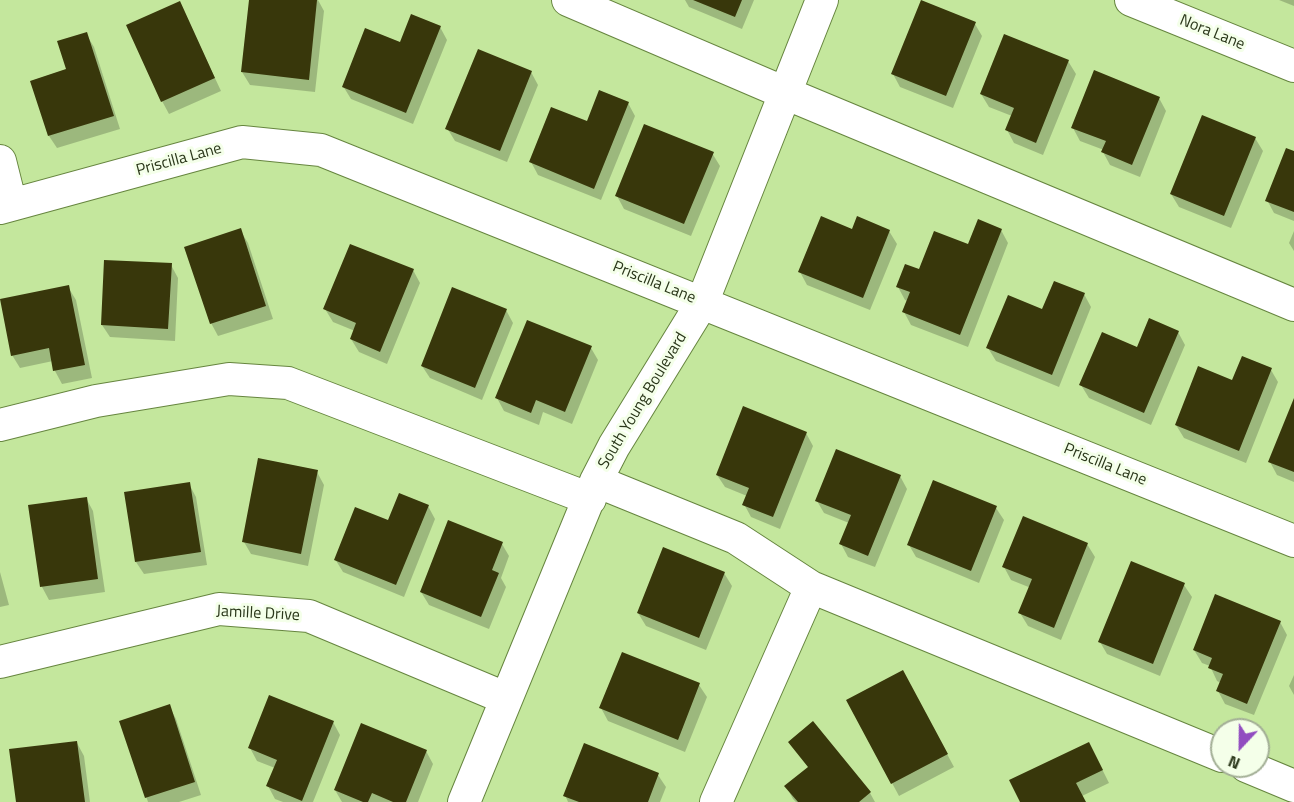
<!DOCTYPE html>
<html>
<head>
<meta charset="utf-8">
<style>
  body { margin:0 }
  #map { position:relative; width:1294px; height:802px; overflow:hidden; background:#c4e79d; font-family:"Titillium Web",sans-serif }
  canvas { display:block }
  .north { position:absolute; left:1210px; top:718px; width:60px; height:60px; box-sizing:border-box; background:#f4ffe9; border:2px solid #a3af96; border-radius:50%; rotate:202deg; font-size:16px; font-weight:700; line-height:24px; text-align:center; color:#2a371a }
  .north::after { content:''; display:block; margin:auto; width:21px; height:27px; background:#914cc0; clip-path:polygon(50% 0,100% 100%,50% 72%,0 100%) }
</style>
</head>
<body>
<div id="map">
<canvas width="1294" height="802"></canvas>
<div class="north">N</div>
</div>
<script>
const ctx = document.querySelector('canvas').getContext('2d');
ctx.lineJoin = 'round';
function fillPath(path, color) { ctx.fillStyle = color; ctx.fill(path, 'evenodd'); }
const poly = rows => new Path2D(rows.map(r => 'M' + r).join(''));
function trace(path, color, width, dash) { ctx.strokeStyle = color; ctx.lineWidth = width; ctx.lineCap = dash ? 'butt' : 'round'; ctx.setLineDash(dash || []); ctx.stroke(path); }
function label(font, color, halo, rows, align = 'center') {
  ctx.font = font + ' "Titillium Web",sans-serif'; ctx.lineWidth = 6; ctx.setLineDash([]); ctx.textBaseline = 'middle'; ctx.strokeStyle = halo; ctx.fillStyle = color; for (const [text, x, y, turn = 0] of rows) {
    ctx.save(); ctx.translate(x, y); ctx.rotate((+turn || 0) * Math.PI / 180); ctx.textAlign = isNaN(turn) ? turn : align; if (halo) ctx.strokeText(text, 0, 0); ctx.fillText(text, 0, 0); ctx.restore();
  }
}
const shadow = poly([
  [250,0,318,0,324,11,315,92,250,85,242,72],
  [685,0,754,0,742,29,689,7],
  [1279,0,1294,0,1294,6],
  [180,3,221,91,169,114,162,101],
  [975,24,982,36,953,108,900,87,893,74],
  [440,27,447,40,413,124,351,99,343,86,401,44],
  [86,34,94,47,120,129,57,148,49,136,68,70],
  [1068,61,1076,74,1043,155,1014,143,1007,130,1012,116,989,107,981,94],
  [531,72,538,85,507,162,455,141,447,128],
  [1159,98,1166,111,1140,177,1110,165,1103,152,1104,150,1080,141,1073,128],
  [628,103,635,116,601,200,538,175,531,162,587,123],
  [1255,138,1263,151,1231,228,1179,207,1171,194],
  [712,153,720,166,691,236,624,209,617,196],
  [1294,153,1294,221,1274,213,1267,200],
  [240,230,248,243,273,319,218,336,211,323],
  [1001,230,1008,243,968,347,911,325,904,312,908,301,905,300,898,287,920,271],
  [853,231,889,231,897,244,870,310,807,285,800,272],
  [1294,231,1294,251,1289,243],
  [171,265,178,278,175,341,110,337,102,325],
  [413,270,420,283,387,364,359,352,351,339,355,331,333,322,325,309],
  [68,287,76,300,92,378,62,384,55,371,53,361,20,368,12,355],
  [1084,294,1091,307,1059,387,996,361,988,348,1043,311],
  [506,310,513,323,482,400,430,378,422,366],
  [1178,332,1185,345,1151,425,1089,398,1081,385,1137,349],
  [591,348,598,360,572,424,543,412,539,425,504,411,497,398],
  [1271,370,1278,382,1246,463,1184,438,1176,425,1233,382],
  [1294,401,1294,482,1277,475,1270,462],
  [806,433,813,446,780,529,751,517,744,504,747,496,725,487,717,475],
  [317,472,324,485,308,566,251,554,244,542],
  [900,476,907,489,875,567,848,557,841,544,849,523,824,513,817,501],
  [934,482,996,508,1004,520,979,583,916,557,909,545],
  [189,484,196,497,207,565,144,574,136,562],
  [86,498,93,511,105,592,49,600,42,587,30,506],
  [428,506,435,519,404,597,343,572,335,559,389,522],
  [502,544,509,556,501,578,506,587,489,629,429,605,421,592],
  [1087,544,1095,557,1061,640,1028,626,1020,613,1031,588,1011,580,1004,567],
  [0,572,9,605,0,607],
  [724,573,732,586,706,650,646,626,638,613],
  [1184,585,1192,597,1160,676,1107,654,1100,642],
  [1280,622,1287,635,1254,715,1225,704,1218,691,1221,683,1217,681,1210,666,1202,663,1194,650],
  [1294,675,1294,695,1289,686],
  [699,685,707,697,685,752,608,721,601,708],
  [910,685,954,767,899,796,892,783],
  [169,706,176,719,201,795,179,802,148,802,121,722],
  [333,722,340,735,313,802,283,802,275,799,268,786,275,768,257,761,250,748],
  [813,723,870,793,875,802,796,802,793,799,786,786,809,768,790,742],
  [77,743,84,756,90,802,17,802],
  [426,751,433,764,418,802,342,802,335,790],
  [1096,757,1109,783,1082,796,1085,802,1021,802],
  [658,775,666,787,660,802,568,802,565,795]
]);
const building = poly([
  [249,0,317,0,309,80,241,72],
  [693,0,742,0,735,17],
  [921,0,976,22,946,96,891,74],
  [180,1,215,78,161,102,126,25],
  [411,14,441,26,406,113,342,87,365,28,400,42],
  [87,32,114,116,48,136,30,81,66,69,57,41],
  [1004,34,1069,60,1036,143,1005,130,1014,108,980,94],
  [478,49,532,71,500,151,445,129],
  [1094,70,1160,97,1132,165,1101,152,1106,141,1071,128],
  [599,90,629,102,594,189,529,162,551,107,587,121],
  [1202,115,1256,137,1224,216,1170,194],
  [644,124,714,152,684,224,615,196],
  [1286,148,1294,151,1294,212,1265,201],
  [821,216,852,229,857,216,890,230,863,298,798,272],
  [978,219,1002,229,960,335,902,312,910,292,896,287,905,264,919,269,934,231,968,244],
  [241,228,266,306,210,324,184,247],
  [350,244,414,269,380,352,350,339,356,323,323,309],
  [104,260,172,263,168,329,101,325],
  [1054,281,1085,293,1052,375,986,348,1008,295,1042,309],
  [69,285,85,365,53,371,49,348,11,356,0,299],
  [452,287,507,309,475,388,421,366],
  [1149,318,1179,331,1144,413,1079,385,1102,332,1137,347],
  [527,320,592,346,565,412,536,400,531,413,495,398],
  [1242,356,1272,368,1239,451,1175,425,1198,366,1232,380],
  [1294,398,1294,472,1268,462],
  [743,406,807,432,773,517,742,505,749,488,716,475],
  [836,449,901,475,868,556,839,544,851,515,815,501],
  [258,458,318,470,301,554,242,542],
  [933,480,997,506,971,571,907,545],
  [190,482,201,552,135,562,124,492],
  [399,493,429,505,396,585,334,560,355,507,388,520],
  [87,497,98,579,40,587,28,505],
  [1023,516,1088,543,1054,628,1018,613,1032,579,1002,567],
  [448,520,503,542,492,570,499,573,481,617,420,592],
  [663,547,725,572,699,638,637,613],
  [1131,561,1185,583,1153,664,1098,642],
  [1215,594,1281,621,1247,704,1216,691,1223,674,1208,668,1212,658,1193,650],
  [622,652,700,683,678,740,599,708],
  [903,670,948,754,891,784,846,700],
  [269,695,334,721,302,801,266,786,277,760,248,748],
  [170,704,195,782,145,798,119,721],
  [813,721,871,792,859,802,798,802,784,786,808,767,788,742],
  [361,723,427,750,406,802,393,802,372,793,368,802,363,802,334,790],
  [77,741,85,802,16,802,9,749],
  [1089,742,1103,770,1076,783,1086,802,1020,802,1009,780],
  [584,743,659,773,648,802,579,802,563,796]
]);
const minor = poly([
  [568,0,785,93,1294,305],
  [1131,0,1294,66],
  [0,161,11,205],
  [0,208,242,142,321,150,1294,541],
  [0,425,96,401,229,379,288,383,590,499],
  [596,481,736,538,811,587,1222,756],
  [0,662,219,609,309,616,505,698],
  [1246,766,1294,786],
  [464,802,596,481,614,446,702,303,822,0],
  [716,802,811,587]
]);
const streetNames = [
  ["Nora Lane",1212,33,22],
  ["Priscilla Lane",179,160,-15],
  ["Priscilla Lane",654,283,22],
  ["South Young Boulevard",643,401,-59],
  ["Priscilla Lane",1105,465,22],
  ["Jamille Drive",258,614,3]
];
fillPath(shadow, '#0003');
fillPath(building, '#38370b');
trace(minor, '#66853f', 34);
trace(minor, '#fff', 32);
label('16px', '#2a371a', '#f4ffe9', streetNames);
</script>
</body>
</html>
